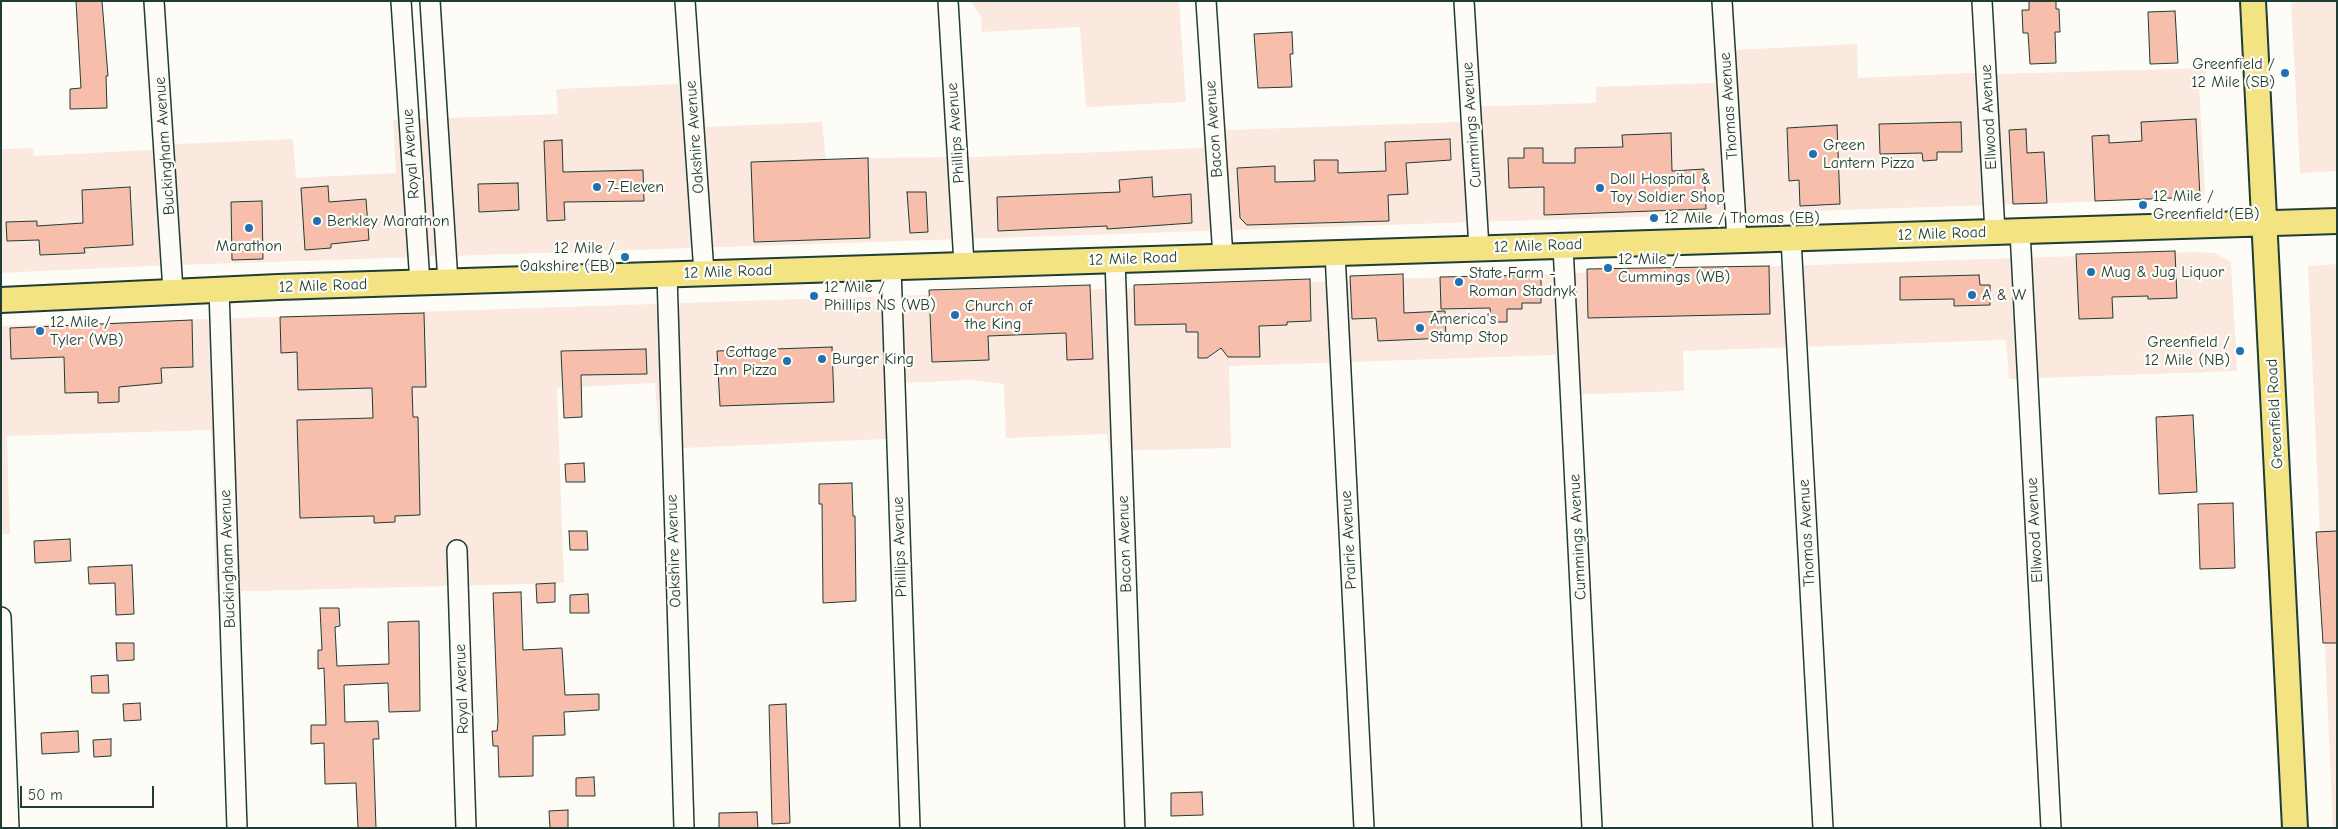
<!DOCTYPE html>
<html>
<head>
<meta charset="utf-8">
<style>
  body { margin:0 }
  #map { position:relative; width:2338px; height:829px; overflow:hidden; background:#fdfcf7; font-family:"Comic Neue",sans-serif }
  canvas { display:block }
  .frame { position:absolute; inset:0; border:2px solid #1f3d34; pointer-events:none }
  .scale { position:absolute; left:20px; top:786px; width:134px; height:22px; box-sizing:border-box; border:2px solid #1f3d34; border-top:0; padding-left:6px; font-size:15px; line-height:18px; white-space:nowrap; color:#1f3d34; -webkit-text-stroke:4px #fdfcf7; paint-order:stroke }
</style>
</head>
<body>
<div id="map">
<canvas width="2338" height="829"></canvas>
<div class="frame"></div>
<div class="scale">50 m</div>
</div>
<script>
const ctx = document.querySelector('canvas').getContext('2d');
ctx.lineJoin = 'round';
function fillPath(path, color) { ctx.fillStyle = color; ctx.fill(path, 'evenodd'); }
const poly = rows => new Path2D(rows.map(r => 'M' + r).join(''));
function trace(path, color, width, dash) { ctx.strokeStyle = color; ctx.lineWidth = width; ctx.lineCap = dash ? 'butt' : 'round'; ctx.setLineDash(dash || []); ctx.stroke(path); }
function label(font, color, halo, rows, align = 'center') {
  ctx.font = font + ' "Comic Neue",sans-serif'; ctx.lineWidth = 4.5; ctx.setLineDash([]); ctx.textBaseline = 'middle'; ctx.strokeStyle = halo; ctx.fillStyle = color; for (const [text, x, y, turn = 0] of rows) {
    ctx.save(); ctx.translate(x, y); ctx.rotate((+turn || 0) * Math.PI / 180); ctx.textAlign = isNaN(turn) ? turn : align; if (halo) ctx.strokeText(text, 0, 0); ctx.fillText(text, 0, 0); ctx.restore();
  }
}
const built = poly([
  [970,1,1179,1,1186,102,1086,107,1080,27,982,32,981,16],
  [2291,1,2337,1,2337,171,2300,173],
  [1857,44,1858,78,1972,73,1997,74,2208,68,2199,85,2205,193,2203,198,147,266,1,273,1,149,33,148,34,156,150,150,176,144,293,139,296,178,396,173,393,120,558,114,556,89,703,83,706,127,822,122,826,161,868,158,974,157,1202,148,1227,130,1460,122,1461,107,1596,103,1596,87,1715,83,1713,51],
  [2196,252,2215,253,2231,262,2237,371,2009,379,2006,340,1683,351,1684,391,1559,395,1556,355,1229,366,1231,448,1109,451,1107,434,1006,438,1004,384,969,380,905,383,907,438,683,448,659,438,655,383,557,388,564,583,216,592,211,430,7,436,10,534,1,534,1,326],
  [2337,264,2337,828,2333,828,2308,266]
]);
const building = poly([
  [76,1,102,1,108,76,106,76,107,108,70,109,70,89,81,88,76,1],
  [2029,1,2056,1,2056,9,2059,9,2060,32,2055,32,2056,63,2030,64,2028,33,2023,33,2022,10,2029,10,2029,1],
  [2175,11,2178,63,2150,64,2148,12,2175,11],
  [1292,32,1293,54,1290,54,1292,87,1258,88,1254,34,1292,32],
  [2196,119,2200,197,2095,201,2092,136,2109,135,2109,143,2142,141,2141,122,2196,119],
  [1961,122,1962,152,1937,152,1937,160,1923,161,1922,153,1880,154,1879,124,1961,122],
  [1837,125,1840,204,1800,206,1799,180,1789,181,1787,128,1837,125],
  [2026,129,2027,153,2044,152,2047,203,2013,204,2009,130,2026,129],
  [1671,133,1672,171,1704,169,1706,209,1544,215,1544,187,1509,188,1508,158,1524,158,1524,148,1543,148,1543,163,1575,163,1575,148,1623,147,1622,135,1671,133],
  [1450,139,1451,160,1406,163,1408,194,1388,195,1389,221,1247,225,1240,218,1237,168,1275,166,1275,182,1315,181,1314,160,1338,160,1338,173,1386,171,1385,142,1450,139],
  [562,140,563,172,643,170,644,201,564,202,565,220,547,221,544,141,562,140],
  [868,158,870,238,754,242,751,162,868,158],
  [1152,177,1153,197,1191,194,1192,223,1107,229,1107,226,998,231,997,197,1120,192,1119,180,1152,177],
  [518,183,519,210,479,212,478,184,518,183],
  [328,186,329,202,366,199,369,240,331,244,331,248,305,250,301,188,328,186],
  [130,187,133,245,84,248,85,253,40,255,39,240,7,241,6,222,37,221,37,226,83,223,82,190,130,187],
  [907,192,926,192,928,232,910,233,907,192],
  [262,201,263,259,232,260,231,202,262,201],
  [2175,251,2177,298,2148,299,2148,296,2112,297,2113,318,2079,319,2076,254,2175,251],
  [1769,266,1770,314,1588,318,1587,269,1769,266],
  [1403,274,1404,313,1445,311,1446,338,1378,341,1376,318,1352,319,1350,276,1403,274],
  [1541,275,1541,303,1522,303,1522,309,1507,309,1507,322,1491,322,1490,308,1441,309,1440,277,1541,275],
  [1979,275,1980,285,1990,285,1990,305,1954,306,1954,299,1900,300,1900,277,1979,275],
  [1310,279,1311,321,1287,322,1287,325,1259,326,1260,357,1228,357,1221,348,1207,358,1198,358,1198,332,1186,332,1186,324,1135,325,1134,285,1310,279],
  [1090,285,1093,359,1067,360,1066,333,988,336,989,360,932,362,929,290,1090,285],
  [424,313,426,387,412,387,413,417,418,417,420,515,395,516,395,522,374,523,374,516,300,518,297,420,373,418,372,388,298,390,297,352,281,353,280,317,424,313],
  [192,320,193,367,161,368,162,383,119,387,119,402,98,403,98,392,65,393,64,357,11,359,10,328,192,320],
  [832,347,834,402,720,406,717,351,832,347],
  [646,349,647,374,581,375,582,417,564,418,561,351,646,349],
  [2193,415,2197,492,2159,494,2156,417,2193,415],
  [584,463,585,482,566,482,565,464,584,463],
  [852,483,853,516,855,516,856,601,823,603,822,504,819,504,819,484,852,483],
  [2233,503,2235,568,2200,569,2198,504,2233,503],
  [569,531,587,531,588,550,570,550,569,531],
  [2337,531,2337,643,2323,643,2316,532,2337,531],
  [70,539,71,561,35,563,34,541,70,539],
  [132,565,134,614,116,615,115,583,89,584,88,567,132,565],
  [555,583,555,602,537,603,536,584,555,583],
  [521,592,523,650,562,648,565,695,599,694,599,710,564,712,565,735,533,736,533,776,499,777,498,746,493,746,492,731,497,731,498,722,493,593,521,592],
  [588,594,589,613,570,613,570,595,588,594],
  [320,608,339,608,340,626,335,627,337,666,389,664,388,622,419,621,420,711,389,712,388,683,344,685,345,722,378,721,379,739,373,739,376,828,358,828,356,783,325,784,324,743,311,744,311,725,326,725,324,668,318,669,318,650,322,650,320,608],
  [116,643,134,643,134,660,117,661,116,643],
  [108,675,109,693,92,693,91,676,108,675],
  [140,703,141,720,124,721,123,704,140,703],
  [786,704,790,823,772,824,769,705,786,704],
  [78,731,79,752,42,754,41,733,78,731],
  [111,739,111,756,94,757,93,740,111,739],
  [594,777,595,796,576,796,576,778,594,777],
  [1202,792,1203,815,1171,816,1171,793,1202,792],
  [568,810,568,828,550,828,549,811,568,810],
  [757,812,758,828,719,828,719,813,757,812]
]);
const minor = poly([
  [154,1,173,291],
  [401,1,420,283],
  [430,1,448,282],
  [685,1,704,273],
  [948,1,964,264],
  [1206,1,1223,257],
  [1464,1,1479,248],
  [1722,1,1737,240],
  [1982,1,1995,232],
  [2020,231,2051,828],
  [1791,239,1823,828],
  [1563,246,1592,828],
  [1335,253,1364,828],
  [1115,260,1135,828],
  [891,267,910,828],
  [667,274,684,828],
  [219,289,237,828],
  [457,550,466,828],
  [1,617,9,828]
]);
const major = poly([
  [2253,1,2295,828],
  [1,300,278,287,2337,221]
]);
const markers = [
  [2285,73,5,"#1f6fb2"],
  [1813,154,5,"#1f6fb2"],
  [597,187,5,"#1f6fb2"],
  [1600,188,5,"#1f6fb2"],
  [2143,205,5,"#1f6fb2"],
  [1654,218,5,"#1f6fb2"],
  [317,221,5,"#1f6fb2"],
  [249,228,5,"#1f6fb2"],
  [625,257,5,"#1f6fb2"],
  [1608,268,5,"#1f6fb2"],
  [2091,272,5,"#1f6fb2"],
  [1459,282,5,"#1f6fb2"],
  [1972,295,5,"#1f6fb2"],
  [814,296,5,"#1f6fb2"],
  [955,315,5,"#1f6fb2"],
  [1420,328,5,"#1f6fb2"],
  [40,331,5,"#1f6fb2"],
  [2240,351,5,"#1f6fb2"],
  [822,359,5,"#1f6fb2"],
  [787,361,5,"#1f6fb2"]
];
const poiNames = [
  ["Greenfield /",2275,64,"right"],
  ["12 Mile (SB)",2275,82,"right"],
  ["Green",1823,145],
  ["Lantern Pizza",1823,163],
  ["Doll Hospital &",1610,179],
  ["Toy Soldier Shop",1610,197],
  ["7-Eleven",607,187],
  ["12 Mile /",2153,196],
  ["Greenfield (EB)",2153,214],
  ["12 Mile / Thomas (EB)",1664,218],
  ["Berkley Marathon",327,221],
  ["Marathon",249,246,"center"],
  ["12 Mile /",615,248,"right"],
  ["Oakshire (EB)",615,266,"right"],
  ["12 Mile /",1618,259],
  ["Cummings (WB)",1618,277],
  ["Mug & Jug Liquor",2101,272],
  ["State Farm -",1469,273],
  ["Roman Stadnyk",1469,291],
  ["12 Mile /",824,287],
  ["Phillips NS (WB)",824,305],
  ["A & W",1982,295],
  ["Church of",965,306],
  ["the King",965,324],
  ["America's",1430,319],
  ["Stamp Stop",1430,337],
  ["12 Mile /",50,322],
  ["Tyler (WB)",50,340],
  ["Greenfield /",2230,342,"right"],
  ["12 Mile (NB)",2230,360,"right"],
  ["Cottage",777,352,"right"],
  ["Inn Pizza",777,370,"right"],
  ["Burger King",832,359]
];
const streetNames = [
  ["Thomas Avenue",1729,106,-94],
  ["Ellwood Avenue",1989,117,-93],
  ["Cummings Avenue",1472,125,-94],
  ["Bacon Avenue",1214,129,-94],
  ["Phillips Avenue",956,133,-94],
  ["Oakshire Avenue",695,137,-94],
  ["Buckingham Avenue",165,146,-94],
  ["Royal Avenue",411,154,-94],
  ["12 Mile Road",1942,234,-2],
  ["12 Mile Road",1538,246,-2],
  ["12 Mile Road",1133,259,-2],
  ["12 Mile Road",728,272,-2],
  ["12 Mile Road",323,286,-2],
  ["Greenfield Road",2275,414,-93],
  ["Ellwood Avenue",2035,530,-93],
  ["Thomas Avenue",1807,533,-93],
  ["Cummings Avenue",1578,537,-93],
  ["Prairie Avenue",1349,540,-93],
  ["Bacon Avenue",1125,544,-92],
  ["Phillips Avenue",900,547,-92],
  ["Oakshire Avenue",674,551,-92],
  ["Buckingham Avenue",228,559,-92],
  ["Royal Avenue",462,689,-92]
];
fillPath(built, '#fbe9e0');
fillPath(building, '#f6beab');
trace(building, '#1f3d34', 1);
trace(minor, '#1f3d34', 22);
trace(major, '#1f3d34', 28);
trace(minor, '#fdfcf7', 19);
trace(major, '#f4e382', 24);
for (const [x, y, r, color] of markers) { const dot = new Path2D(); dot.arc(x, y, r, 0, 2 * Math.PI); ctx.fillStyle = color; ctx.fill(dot); trace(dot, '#fdfcf7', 2); }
label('16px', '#1f3d34', '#fdfcf7', poiNames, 'left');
label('16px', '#1f3d34', '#fdfcf7', streetNames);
</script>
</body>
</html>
